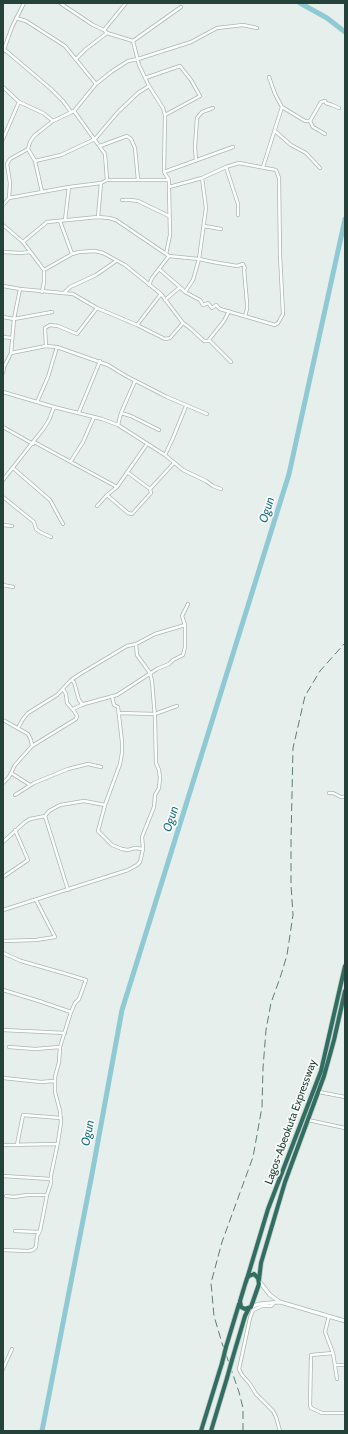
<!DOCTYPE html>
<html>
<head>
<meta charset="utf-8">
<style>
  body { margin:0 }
  #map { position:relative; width:348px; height:1434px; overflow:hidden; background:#e6efeb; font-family:Cabin,sans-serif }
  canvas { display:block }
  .frame { position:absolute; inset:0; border:4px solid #244239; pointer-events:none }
</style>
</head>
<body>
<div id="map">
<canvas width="348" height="1434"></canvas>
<div class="frame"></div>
</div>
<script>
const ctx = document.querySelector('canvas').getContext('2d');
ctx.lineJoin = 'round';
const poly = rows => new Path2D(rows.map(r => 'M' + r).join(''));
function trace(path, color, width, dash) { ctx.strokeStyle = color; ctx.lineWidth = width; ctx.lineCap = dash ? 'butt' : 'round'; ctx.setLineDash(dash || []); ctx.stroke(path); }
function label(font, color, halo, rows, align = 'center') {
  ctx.font = font + ' Cabin,sans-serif'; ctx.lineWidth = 3.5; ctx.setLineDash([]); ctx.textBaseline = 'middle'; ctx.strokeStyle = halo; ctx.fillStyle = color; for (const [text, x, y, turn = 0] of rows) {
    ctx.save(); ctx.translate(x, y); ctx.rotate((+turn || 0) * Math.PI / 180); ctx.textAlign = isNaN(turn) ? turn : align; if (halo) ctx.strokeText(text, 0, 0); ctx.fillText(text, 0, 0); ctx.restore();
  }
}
const river = poly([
  [300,3,327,18,345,32],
  [42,1431,92,1174,122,1010,289,474,345,219]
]);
const street = poly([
  [60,3,93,25,104,30,107,33,133,41],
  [16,18,26,21,65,46,96,84],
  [104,30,126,3],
  [5,50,51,89,63,101,71,112],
  [3,52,12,27,24,3],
  [76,59,86,49,107,33],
  [269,77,275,94,282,107,305,121,310,121,313,127,325,134],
  [145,78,180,66,191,80,200,96,165,115],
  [3,87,19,102,43,113,53,121],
  [74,111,105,154,107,180],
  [310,121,321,102,325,101,326,103,332,105,339,108],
  [275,131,291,145,306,153,320,168],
  [3,139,19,102],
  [100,146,127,136,131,139,135,148,138,180],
  [35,161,61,155,95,139,118,112,138,93,149,86],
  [196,161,195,147,197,118,202,112,213,108],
  [226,167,238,204,238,215],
  [263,167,282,107],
  [164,172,233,147],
  [202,178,206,208,199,259,213,262,237,266,243,264,245,268,244,269,247,303,247,309,245,316],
  [42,192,35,161,28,149,30,142,34,136,44,128,53,121,74,111,96,84,111,72,128,61,138,59,191,42,217,28,243,25,257,28],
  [9,198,10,183,7,164,10,159,28,149],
  [122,200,131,200,138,201,169,216],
  [3,205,9,198,69,187,101,183,107,180,169,180],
  [98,217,101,183],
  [65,220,69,187],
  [60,221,72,254],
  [3,225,23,242,44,270,44,282,42,292],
  [204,226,221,229],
  [23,242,47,222,98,217,109,218,116,220,169,256,199,259,193,280,185,292],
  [3,252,21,253,30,252],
  [166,254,170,235,169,187,169,180,164,172,165,115,163,108,149,86,139,65,133,41,181,7],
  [159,269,181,288],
  [44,270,72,254,79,252,95,251,103,253,125,265,161,294,183,323,190,328,204,341,210,341,231,362],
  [149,285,152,278,169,256],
  [3,286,20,289,73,294,97,308,137,325,161,294],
  [64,293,70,287,96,275,116,261],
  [165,300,179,288,181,288,185,292,200,300,203,305,208,303,212,308,216,305,220,309,275,325,278,323,283,314,280,255,279,178,276,170,239,163,226,167,202,178,169,187],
  [3,317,14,319,52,312],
  [137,325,165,339,170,338,183,323],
  [3,337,12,338],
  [210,341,208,341,224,321,229,311],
  [46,346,45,328,50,325,58,326,77,334,97,308],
  [11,353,46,346,57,347,108,365,126,376,167,397,207,414],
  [3,373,4,367,11,353,14,319,20,289],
  [3,392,54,407,102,419,118,425,165,455,183,470,206,481,213,486,221,489],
  [37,402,48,377,57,347],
  [79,412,100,361],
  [121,413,131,416,159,430],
  [118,425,121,413,135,381],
  [3,427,33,444],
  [34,442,117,487],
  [165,455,173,438,186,406],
  [71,461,83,442,94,417],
  [13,468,50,500,63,524],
  [127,472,150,489],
  [3,480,44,428,49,420,54,407],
  [107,495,128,513,132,514,151,493,150,489,174,463],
  [3,497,34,522,36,529,40,532,51,537],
  [97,506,107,495,117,487,147,444],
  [3,525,12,526],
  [3,585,13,587],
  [71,680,74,682,79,700,83,705],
  [112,697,114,705,118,707,122,742,122,753,120,764,105,805,98,831,112,845,122,849,128,850,135,848,143,849],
  [73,709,84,704,117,695,157,669,169,664,173,660,183,655,185,647,185,625,182,616,188,604],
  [119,713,155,714,177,706],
  [3,720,28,734,31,740,32,746],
  [18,728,23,719,28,713,57,695,71,680,80,674,127,646,136,644,155,634,185,625],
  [11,773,30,785],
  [3,783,9,777,15,765,32,746,76,719,77,716,74,711,67,703,66,694,63,689],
  [329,793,333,793,341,797,345,797],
  [15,795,34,783,68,769,88,764,101,767],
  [45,816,68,890],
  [3,842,25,822,30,819,45,816,49,811,60,805,84,801,105,805],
  [3,877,28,860,15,830],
  [3,910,128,870,137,865,140,862,143,849,142,837,154,807,155,795,159,788,160,778,159,770,156,763,155,718,152,681,150,673,137,655,136,644],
  [3,941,36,940,55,937,36,900],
  [3,953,21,961,63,973,86,980,79,999,75,1003,71,1012,60,1047,59,1062,55,1077,55,1092,60,1111,61,1122,58,1142,51,1175,51,1183,47,1195,40,1231,37,1236,36,1247,33,1250,28,1251,3,1250],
  [3,990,39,1001,71,1012],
  [3,1030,65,1033],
  [9,1047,35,1049,60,1047],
  [3,1078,41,1082,54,1081],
  [319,1092,345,1097],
  [308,1120,345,1128],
  [3,1145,57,1144],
  [17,1145,23,1115,61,1118],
  [3,1176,51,1179],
  [6,1196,14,1197,27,1195,47,1195],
  [15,1231,39,1232],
  [274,1303,271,1306,262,1306,253,1310,250,1318,239,1369,242,1375,250,1384,256,1394,273,1411,276,1417,280,1431],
  [329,1316,325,1332,333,1353,337,1379],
  [333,1353,311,1355,310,1405,311,1408,322,1413,345,1413],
  [336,1365,345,1365],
  [3,1369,12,1349]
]);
const secondary = poly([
  [259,1281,270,1295,280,1302],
  [251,1307,259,1304,280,1302,345,1321]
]);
const highway = poly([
  [254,1274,258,1278,259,1284,251,1307,245,1309,241,1307,240,1301,247,1278,249,1276,254,1274],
  [259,1280,261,1263,285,1182,324,1076,334,1040,345,991],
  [246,1282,268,1209,321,1071,345,966],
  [226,1347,239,1304],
  [232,1360,245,1316,249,1308],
  [201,1431,222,1363],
  [211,1431,227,1378]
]);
const rail = poly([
  [243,1431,243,1408,239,1392,222,1343,214,1316,211,1283,222,1242,253,1157,262,1107,263,1068,266,1030,271,1003,281,975,287,955,293,915,291,885,291,841,293,748,305,696,320,671,345,643]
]);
const highwayBridge = poly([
  [222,1363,226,1347],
  [227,1378,232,1360]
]);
const streetNames = [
  ["Lagos-Abeokuta Expressway",291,1122,-70]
];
const waterNames = [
  ["Ogun",267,510,-73],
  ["Ogun",171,819,-73],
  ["Ogun",88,1133,-79]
];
trace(river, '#8fc9d3', 5);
trace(street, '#a8b8b2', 4);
trace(secondary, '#a4bbb3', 4.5);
trace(highway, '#c2cac8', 5.5);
trace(street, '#fff', 2.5);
trace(secondary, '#fff', 3);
trace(highway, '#306e61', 4);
trace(rail, '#5f7d74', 1, [8, 4]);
trace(highwayBridge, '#c2cac8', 5.5, []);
trace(highwayBridge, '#306e61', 4);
label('11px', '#244239', '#f7fbf9', streetNames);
label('italic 12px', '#1d6f7f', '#f7fbf9', waterNames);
</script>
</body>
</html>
